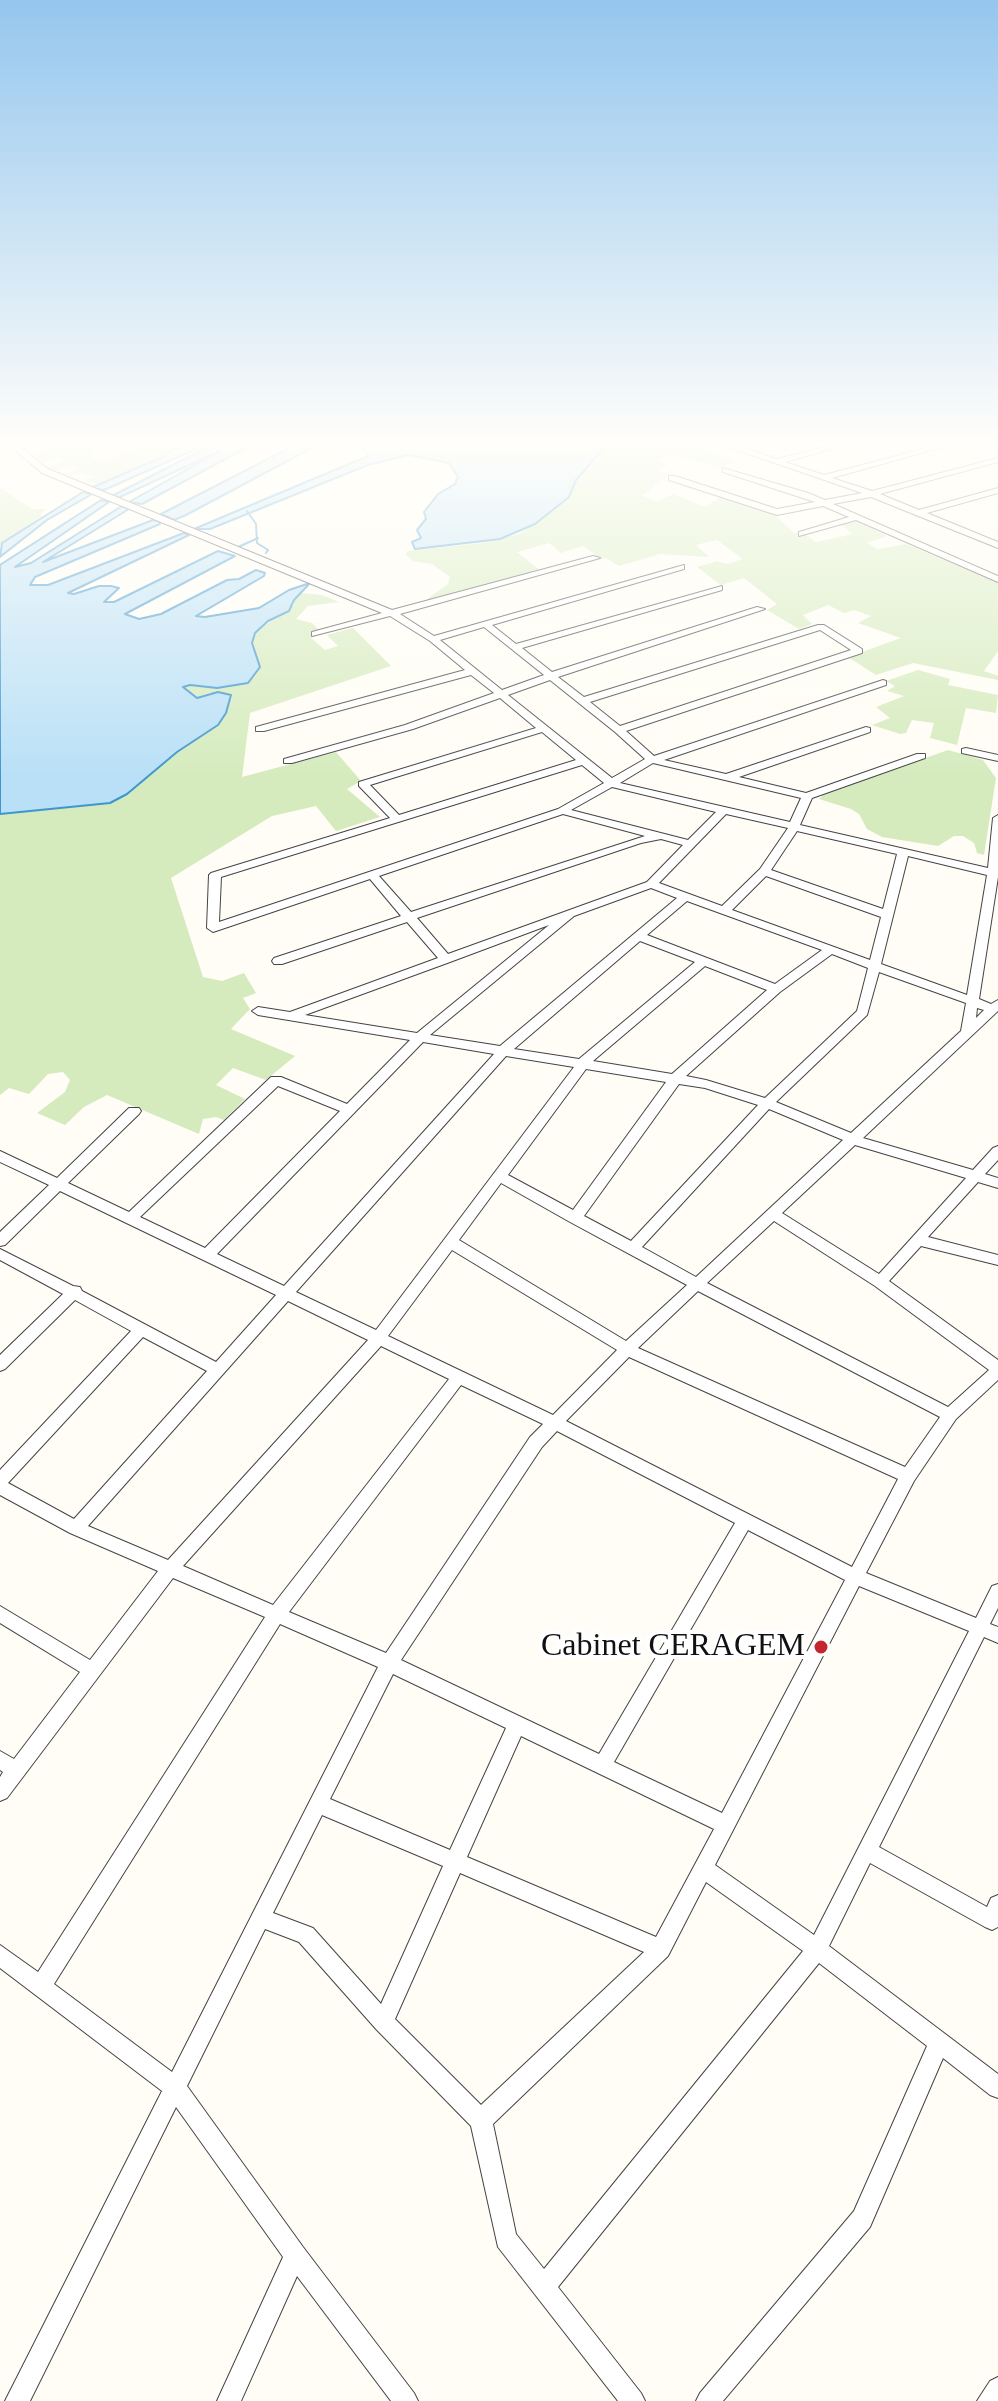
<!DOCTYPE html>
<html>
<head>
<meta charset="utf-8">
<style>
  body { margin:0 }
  canvas { display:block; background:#fffdf5 }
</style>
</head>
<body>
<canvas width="998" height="2401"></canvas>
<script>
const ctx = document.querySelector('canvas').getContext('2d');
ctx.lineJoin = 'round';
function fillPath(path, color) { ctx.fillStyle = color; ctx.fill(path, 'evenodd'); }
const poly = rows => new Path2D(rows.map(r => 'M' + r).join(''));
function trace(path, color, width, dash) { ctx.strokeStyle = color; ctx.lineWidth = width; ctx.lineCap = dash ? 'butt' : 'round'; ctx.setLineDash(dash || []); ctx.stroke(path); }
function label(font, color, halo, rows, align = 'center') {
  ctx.font = font + ' Georgia,serif'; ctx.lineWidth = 8; ctx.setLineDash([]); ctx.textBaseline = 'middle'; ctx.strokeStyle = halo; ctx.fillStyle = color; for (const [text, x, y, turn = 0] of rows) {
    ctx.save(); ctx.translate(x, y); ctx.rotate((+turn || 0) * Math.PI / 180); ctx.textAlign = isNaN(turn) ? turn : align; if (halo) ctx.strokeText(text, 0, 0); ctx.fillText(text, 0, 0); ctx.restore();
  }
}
const green = poly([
  [22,442,101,442,89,447,97,451,91,457,105,462,144,442,187,442,160,458,101,484,84,481,93,477,82,472,66,477,62,475,76,470,75,465,51,472,45,470,63,460,54,457,42,463,36,454,46,449,37,446,26,450],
  [609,442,710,442,716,444,707,451,736,462,720,468,669,453,658,460,669,464,657,469,667,475,642,496,657,501,674,494,705,507,722,496,775,515,794,533,802,532,816,542,853,534,840,524,855,520,887,536,867,543,878,549,906,544,998,583,998,651,984,671,998,676,998,680,913,663,876,675,848,657,901,638,858,623,871,616,854,610,844,613,828,605,803,615,812,624,799,629,767,610,777,604,744,578,721,585,697,567,717,561,727,564,743,559,717,540,696,545,709,557,660,554,619,566,606,558,601,559,583,546,561,553,549,543,517,552,540,570,430,600,427,599,448,584,450,577,432,564,413,561,406,555,407,551,482,543,519,534,569,497,576,480],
  [0,488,32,509,46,509,40,514,42,516,0,545],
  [301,593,322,595,339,602,308,606,296,619,312,623,320,631,311,638,325,650,338,646,327,635,353,628,391,666,250,713,242,777,336,752,361,781,347,789,380,817,336,831,316,806,272,816,171,878,203,977,222,981,244,973,256,993,243,998,250,1009,231,1029,295,1056,266,1080,233,1068,216,1085,245,1099,224,1120,216,1117,203,1119,199,1134,107,1095,84,1107,65,1125,37,1113,65,1092,70,1080,63,1072,48,1074,29,1094,9,1088,0,1095,0,814,109,803,127,794,177,752,218,726,226,713,226,704,232,697,209,693,197,698,182,688,190,685,210,688,253,647,253,638,258,630,294,605,294,600],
  [918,670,950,679,948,685,998,695,996,713,966,708,957,745,930,738,934,723,912,720,906,733,900,734,872,725,890,718,876,707,904,696,887,691,895,686,886,681],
  [948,750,983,760,996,778,984,855,977,853,974,843,963,836,954,836,938,846,882,837,867,829,859,814,851,809,819,799,824,794]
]);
const water = poly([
  [187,442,257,442,142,504,129,502,220,451,120,497,112,496,212,445,201,447,104,490,91,488,160,458,187,442],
  [301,442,323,442,186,515,174,520,161,514,301,442],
  [343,442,609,442,576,480,569,497,535,524,500,539,415,549,412,542,421,538,417,530,426,519,424,512,438,494,455,484,458,477,449,463,408,455,368,465,210,529,194,529,368,456,363,449,343,442],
  [83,492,92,494,47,520,0,557,2,543,83,492],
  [101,500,109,502,15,567,31,563,122,506,129,509,43,562,153,520,159,521,160,524,35,577,30,585,48,585,184,533,189,535,68,593,74,594,99,586,111,586,119,588,104,602,114,602,218,551,235,556,125,614,139,619,161,614,227,580,239,579,256,570,265,573,264,576,196,616,205,617,259,608,289,590,310,583,294,600,289,611,268,621,255,633,252,643,260,667,248,683,217,688,190,685,183,687,197,698,218,692,231,695,226,713,218,725,177,752,127,794,110,803,0,814,0,565,101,500]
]);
const stream = poly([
  [247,511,256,524,257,543,268,550,266,553],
  [236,548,258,538]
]);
const minor = poly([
  [5,442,14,442,48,469,392,610,593,556,600,558,400,614,434,636,684,565,684,569,492,625,516,644,722,586,722,590,522,648,552,672,757,607,765,609,558,677,584,697,818,625,824,625,862,649,862,653,626,731,654,756,883,680,886,681,886,685,664,760,726,774,866,727,870,728,870,732,739,777,806,793,917,754,925,754,925,758,812,798,800,825,988,868,993,818,998,815,998,877,979,999,991,1004,998,1000,998,1011,863,1138,973,1170,993,1148,998,1146,998,1160,985,1174,998,1178,998,1188,978,1182,928,1237,998,1255,998,1265,921,1246,889,1281,998,1360,998,1380,956,1419,914,1481,866,1573,976,1618,992,1586,998,1584,998,1608,990,1624,998,1627,998,1643,984,1637,879,1847,987,1907,991,1898,998,1895,998,1927,992,1930,985,1927,870,1863,829,1946,998,2074,998,2098,990,2095,943,2058,870,2227,723,2401,696,2401,700,2393,854,2211,927,2046,819,1963,558,2287,641,2393,645,2401,618,2401,498,2247,471,2126,376,2029,299,1942,265,1929,187,2086,303,2247,414,2393,418,2401,391,2401,297,2276,241,2401,217,2401,283,2257,176,2107,30,2401,5,2401,162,2091,0,1968,0,1945,38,1972,265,1617,173,1578,7,1798,0,1801,0,1777,3,1772,0,1770,0,1751,14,1759,80,1672,0,1623,0,1606,90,1660,158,1571,70,1533,0,1495,0,1470,131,1331,75,1300,5,1369,0,1371,0,1355,63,1294,0,1260,0,1249,73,1286,80,1287,82,1291,216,1362,276,1295,60,1191,5,1245,0,1246,0,1232,49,1185,0,1162,0,1151,57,1178,129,1108,139,1108,141,1111,139,1114,68,1183,129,1212,271,1077,281,1077,347,1104,410,1040,258,1015,252,1011,258,1007,290,1012,438,958,407,922,282,964,274,964,272,961,274,958,401,916,370,879,213,932,207,928,209,875,211,873,390,818,359,786,359,782,536,728,500,698,413,729,292,763,284,763,284,759,405,725,494,693,471,675,264,731,256,731,256,727,465,670,430,641,390,616,312,636,312,632,382,613,42,473,5,442],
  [484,627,544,675,502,690,440,640,484,627],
  [820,630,851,650,620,726,590,702,820,630],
  [550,680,615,732,645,759,612,778,508,695,550,680],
  [542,732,576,760,399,815,370,785,542,732],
  [653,763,801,798,790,822,620,783,653,763],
  [582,765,604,783,558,809,219,922,221,877,582,765],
  [612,787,716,812,688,840,571,810,612,787],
  [563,814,645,836,411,912,379,876,563,814],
  [726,814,788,828,760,869,722,906,659,883,726,814],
  [797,831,897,854,883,909,771,870,797,831],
  [661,839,683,845,647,882,448,954,417,918,641,843,661,839],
  [908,856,987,875,967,995,881,964,908,856],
  [766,876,881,917,870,960,732,910,766,876],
  [651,888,677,898,500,1046,430,1035,574,916,651,888],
  [687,901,720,913,822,950,775,984,647,935,687,901],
  [549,925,417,1033,305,1015,450,962,549,925],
  [640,941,695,962,579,1059,514,1049,640,941],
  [832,954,868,968,857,1011,765,1098,706,1080,686,1076,780,992,832,954],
  [705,966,767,990,672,1074,593,1061,705,966],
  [879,972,966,1003,961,1031,851,1133,776,1102,867,1015,879,972],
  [977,1008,984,1010,976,1018,977,1008],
  [423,1042,494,1054,284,1286,217,1254,423,1042],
  [506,1056,574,1067,376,1330,296,1292,506,1056],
  [586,1069,666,1082,573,1210,508,1175,586,1069],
  [679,1084,705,1088,758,1105,631,1241,584,1216,679,1084],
  [278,1086,340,1111,205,1248,140,1217,278,1086],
  [769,1109,843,1140,696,1277,642,1247,769,1109],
  [855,1145,966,1178,879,1274,782,1213,855,1145],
  [501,1183,570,1222,687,1285,626,1341,459,1240,501,1183],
  [774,1221,875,1286,989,1370,948,1407,707,1283,774,1221],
  [452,1250,617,1350,553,1415,388,1336,452,1250],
  [698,1291,940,1417,905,1467,638,1348,698,1291],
  [288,1301,368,1340,168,1560,88,1526,288,1301],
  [143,1337,207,1371,74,1519,8,1483,143,1337],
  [381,1346,449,1379,273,1605,183,1566,381,1346],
  [629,1357,898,1479,852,1567,566,1421,629,1357],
  [461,1385,543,1424,530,1437,386,1653,289,1612,461,1385],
  [557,1431,735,1523,599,1754,401,1660,542,1447,557,1431],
  [748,1530,845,1580,722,1813,614,1762,748,1530],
  [859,1586,969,1631,814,1935,715,1865,859,1586],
  [280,1624,378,1667,172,2072,54,1984,280,1624],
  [393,1674,506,1728,450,1850,330,1799,393,1674],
  [521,1736,714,1829,656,1937,467,1857,521,1736],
  [322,1815,443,1866,381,2004,313,1928,273,1913,322,1815],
  [460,1873,644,1952,481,2105,395,2019,460,1873],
  [706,1882,803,1951,544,2269,516,2234,493,2124,668,1956,706,1882],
  [714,442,725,442,777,459,844,442,856,442,785,462,824,475,949,442,961,442,832,478,872,491,998,458,998,462,880,494,919,510,998,488,998,493,927,513,998,542,998,548,871,497,833,504,998,576,998,582,856,520,799,536,799,532,849,517,823,506,777,515,669,480,669,476,675,476,777,509,815,502,723,472,723,468,808,493,825,500,862,493,714,442],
  [966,748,998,755,998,761,962,753,962,749,966,748],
  [998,2377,998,2401,977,2401,990,2381,998,2377]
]);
const markers = [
  [821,1647,8,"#c4262e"]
];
const nearPoinames = [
  ["Cabinet CERAGEM",805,1647]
];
fillPath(green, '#d5ebbd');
fillPath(water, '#b9e0f7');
trace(water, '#3f96cf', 2);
trace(stream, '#3f96cf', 2);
trace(minor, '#444', 2);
fillPath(minor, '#fff');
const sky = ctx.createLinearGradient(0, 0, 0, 778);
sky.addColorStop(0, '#95c6ee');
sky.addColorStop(0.57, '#fffefa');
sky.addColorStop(1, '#fffefa00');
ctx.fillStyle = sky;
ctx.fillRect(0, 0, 998, 778);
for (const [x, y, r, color] of markers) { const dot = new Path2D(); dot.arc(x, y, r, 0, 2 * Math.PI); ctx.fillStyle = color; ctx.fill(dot); trace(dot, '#fff', 3); }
label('32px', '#111', '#fff', nearPoinames, 'right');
</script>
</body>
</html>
